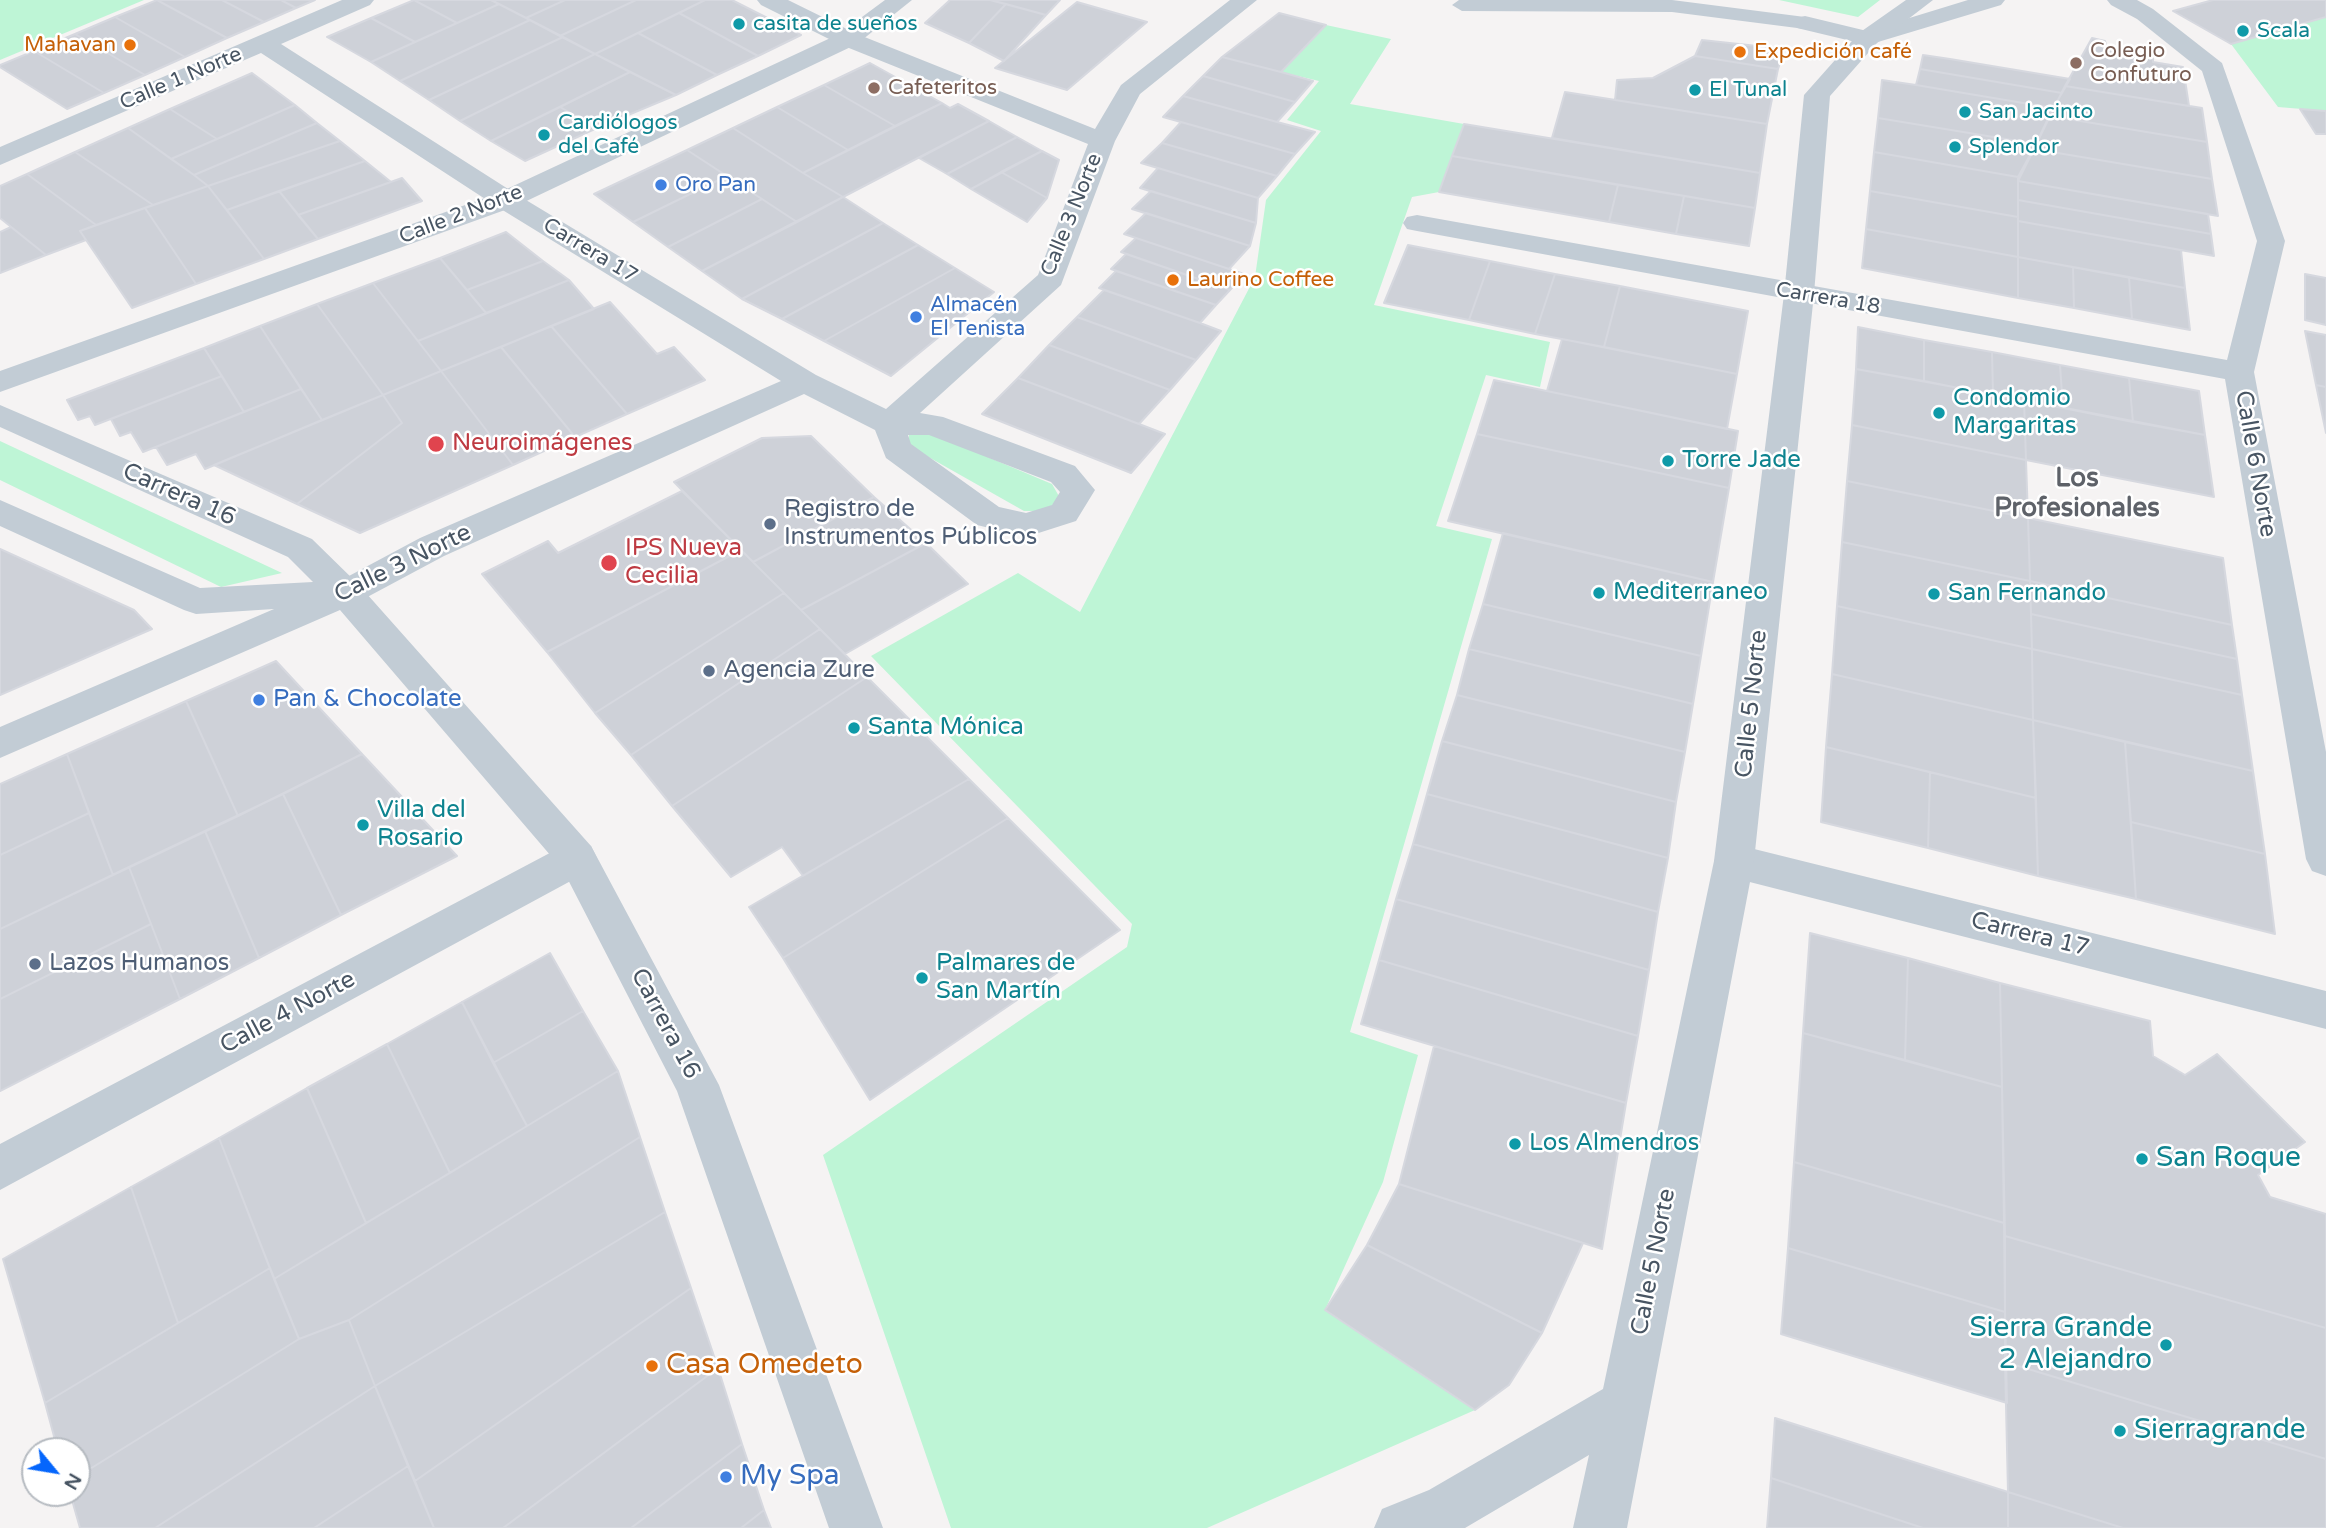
<!DOCTYPE html>
<html>
<head>
<meta charset="utf-8">
<style>
  body { margin:0 }
  #map { position:relative; width:2326px; height:1528px; overflow:hidden; background:#f5f3f3; font-family:"Varela Round",sans-serif }
  canvas { display:block }
  .north { position:absolute; left:21px; top:1437px; width:70px; height:70px; box-sizing:border-box; background:#fff; border:2px solid #b6bbc1; border-radius:50%; rotate:120deg; font-size:19px; font-weight:700; line-height:28px; text-align:center; color:#485563 }
  .north::after { content:''; display:block; margin:auto; width:24px; height:32px; background:#0566fc; clip-path:polygon(50% 0,100% 100%,50% 72%,0 100%) }
</style>
</head>
<body>
<div id="map">
<canvas width="2326" height="1528"></canvas>
<div class="north">N</div>
</div>
<script>
const ctx = document.querySelector('canvas').getContext('2d');
ctx.lineJoin = 'round';
function fillPath(path, color) { ctx.fillStyle = color; ctx.fill(path, 'evenodd'); }
const poly = rows => new Path2D(rows.map(r => 'M' + r).join(''));
function trace(path, color, width, dash) { ctx.strokeStyle = color; ctx.lineWidth = width; ctx.lineCap = dash ? 'butt' : 'round'; ctx.setLineDash(dash || []); ctx.stroke(path); }
function label(font, color, halo, rows, align = 'center') {
  ctx.font = font + ' "Varela Round",sans-serif'; ctx.lineWidth = 5; ctx.setLineDash([]); ctx.textBaseline = 'middle'; ctx.strokeStyle = halo; ctx.fillStyle = color; for (const [text, x, y, turn = 0] of rows) {
    ctx.save(); ctx.translate(x, y); ctx.rotate((+turn || 0) * Math.PI / 180); ctx.textAlign = isNaN(turn) ? turn : align; if (halo) ctx.strokeText(text, 0, 0); ctx.fillText(text, 0, 0); ctx.restore();
  }
}
const green = poly([
  [0,0,144,0,0,60],
  [1779,0,1880,0,1858,17],
  [2326,17,2326,111,2278,107,2231,44],
  [1326,25,1391,39,1350,104,1464,124,1439,192,1412,197,1374,305,1550,342,1540,387,1486,375,1436,526,1492,539,1350,1032,1418,1055,1383,1182,1325,1310,1475,1410,1207,1528,951,1528,823,1155,1127,947,1132,924,871,656,1018,573,1080,612,1255,277,1266,200,1321,131,1287,120,1319,81,1281,72],
  [928,432,1052,484,1060,498,1046,511,1024,511,909,446,909,435],
  [0,441,282,573,221,587,0,480]
]);
const building = poly([
  [157,0,227,38,185,57,115,17,157,0],
  [157,0,222,0,264,22,227,38,157,0],
  [222,0,281,0,296,8,264,22,222,0],
  [281,0,315,0,296,8,281,0],
  [414,0,457,23,415,42,371,18,414,0],
  [414,0,491,0,499,4,457,23,414,0],
  [496,0,565,0,526,18,493,1,496,0],
  [565,0,636,0,560,36,526,18,565,0],
  [636,0,705,0,595,54,560,36,636,0],
  [705,0,732,0,801,35,758,56,679,13,705,0],
  [950,0,990,0,1006,4,969,43,925,23,950,0],
  [990,0,1060,0,1046,15,990,0],
  [2213,0,2326,0,2326,17,2231,44,2173,11,2213,0],
  [1077,2,1147,22,1067,90,995,68,1077,2],
  [499,4,530,20,400,81,371,62,499,4],
  [1006,4,1046,15,1004,61,969,43,1006,4],
  [679,13,758,56,717,75,638,33,679,13],
  [1279,13,1326,25,1281,72,1222,57,1279,13],
  [115,17,185,57,145,75,75,34,115,17],
  [371,18,415,42,371,62,327,37,371,18],
  [530,20,563,37,429,100,400,81,530,20],
  [638,33,717,75,676,95,595,54,638,33],
  [75,34,145,75,104,93,34,51,75,34],
  [563,37,595,54,460,121,429,100,563,37],
  [2092,38,2105,41,2108,50,2153,56,2153,62,2183,67,2189,106,2065,86,2092,38],
  [1702,40,1785,49,1778,69,1695,56,1702,40],
  [34,51,104,93,67,109,0,67,0,65,34,51],
  [595,54,630,72,491,141,460,121,595,54],
  [1923,55,1950,59,2070,79,2062,93,1920,69,1923,55],
  [1695,56,1778,69,1767,124,1615,100,1617,80,1653,78,1695,56],
  [1222,57,1281,72,1313,81,1295,102,1203,76,1222,57],
  [870,63,942,103,895,126,824,85,870,63],
  [1920,69,2062,93,2053,108,1916,85,1920,69],
  [630,72,676,95,597,128,560,107,630,72],
  [252,73,295,105,217,139,170,109,252,73],
  [1203,76,1295,102,1277,122,1183,96,1203,76],
  [1882,80,1916,85,2053,108,2036,144,1878,118,1882,80],
  [824,85,895,126,848,150,777,107,824,85],
  [2065,86,2202,108,2207,142,2050,116,2065,86],
  [1565,92,1767,124,1760,173,1552,138,1565,92],
  [1183,96,1277,122,1315,132,1295,154,1163,117,1183,96],
  [942,103,950,108,958,104,989,121,843,197,803,173,942,103],
  [295,105,317,123,194,175,171,159,295,105],
  [560,107,597,128,525,161,491,141,560,107],
  [777,107,848,150,803,173,733,128,777,107],
  [170,109,217,139,171,159,128,128,170,109],
  [2300,109,2326,111,2326,134,2316,134,2300,109],
  [2050,116,2207,142,2212,179,2034,149,2050,116],
  [1878,118,2036,144,2018,177,1874,152,1878,118],
  [989,121,1017,137,947,174,919,158,989,121],
  [1181,122,1295,154,1277,176,1162,143,1181,122],
  [317,123,340,141,208,186,194,175,317,123],
  [1464,124,1760,173,1755,208,1452,156,1464,124],
  [128,128,194,175,208,186,153,205,75,152,128,128],
  [733,128,803,173,843,197,797,222,687,150,733,128],
  [1017,137,1042,151,971,189,947,174,1017,137],
  [340,141,365,161,227,210,208,186,340,141],
  [1162,143,1277,176,1258,198,1141,163,1162,143],
  [2034,149,2212,179,2218,216,2018,181,2034,149],
  [687,150,727,176,633,222,594,194,687,150],
  [1042,151,1059,160,1047,198,1001,172,1042,151],
  [75,152,153,205,96,225,27,174,75,152],
  [1874,152,2018,177,2018,217,1870,191,1874,152],
  [1452,156,1618,185,1609,222,1439,192,1452,156],
  [365,161,391,182,298,215,279,191,365,161],
  [1158,168,1258,198,1256,223,1140,188,1158,168],
  [1001,172,1047,198,1027,222,971,189,1001,172],
  [27,174,96,225,80,231,86,240,46,255,0,218,0,186,27,174],
  [727,176,762,199,668,247,633,222,727,176],
  [402,178,422,201,318,239,298,215,402,178],
  [2018,181,2208,214,2211,234,2018,200,2018,181],
  [1618,185,1684,196,1676,234,1609,222,1618,185],
  [208,186,264,259,196,284,145,208,208,186],
  [279,191,318,239,264,259,227,210,279,191],
  [1151,191,1256,223,1250,246,1132,209,1151,191],
  [1870,191,2018,217,2018,257,1866,229,1870,191],
  [1684,196,1755,208,1749,246,1676,234,1684,196],
  [843,197,883,223,742,299,702,271,843,197],
  [762,199,797,222,702,271,668,247,762,199],
  [2018,200,2211,234,2214,256,2018,221,2018,200],
  [145,208,196,284,132,308,80,231,145,208],
  [1146,213,1250,246,1229,269,1124,234,1146,213],
  [2018,221,2181,250,2185,288,2018,257,2018,221],
  [883,223,918,245,782,319,742,299,883,223],
  [11,227,46,255,0,273,0,232,11,227],
  [1866,229,2018,257,2018,298,1862,268,1866,229],
  [506,232,543,261,467,290,440,258,506,232],
  [1136,238,1244,274,1230,290,1121,252,1136,238],
  [918,245,955,268,824,341,782,319,918,245],
  [1408,245,1490,261,1469,320,1384,303,1408,245],
  [1126,254,1230,290,1216,305,1111,269,1126,254],
  [2018,257,2073,267,2074,308,2018,298,2018,257],
  [440,258,486,313,418,341,373,283,440,258],
  [543,261,569,280,486,313,467,290,543,261],
  [1490,261,1555,274,1535,334,1469,320,1490,261],
  [2073,267,2129,277,2132,319,2074,308,2073,267],
  [955,268,994,292,891,376,824,341,955,268],
  [1116,271,1216,305,1200,323,1099,288,1116,271],
  [1555,274,1620,286,1604,347,1535,334,1555,274],
  [2305,274,2326,278,2326,325,2305,320,2305,274],
  [2129,277,2185,288,2190,330,2132,319,2129,277],
  [569,280,594,309,441,371,418,341,569,280],
  [373,283,441,371,383,395,317,304,373,283],
  [1620,286,1748,311,1737,374,1604,347,1620,286],
  [1104,290,1200,323,1221,331,1196,360,1077,317,1104,290],
  [610,302,657,354,674,347,705,380,627,414,551,326,610,302],
  [317,304,383,395,322,420,260,326,317,304],
  [1077,317,1196,360,1170,390,1049,345,1077,317],
  [260,326,301,389,244,412,204,348,260,326],
  [551,326,627,414,575,437,501,347,551,326],
  [1858,327,1924,340,1924,381,1856,369,1858,327],
  [2305,331,2326,335,2326,387,2316,385,2305,331],
  [1562,339,1737,374,1727,429,1547,391,1562,339],
  [1924,340,1992,352,1993,395,1924,381,1924,340],
  [1049,345,1170,390,1139,424,1018,378,1049,345],
  [501,347,575,437,513,465,441,371,501,347],
  [204,348,222,376,95,425,90,416,78,420,67,400,204,348],
  [1992,352,2060,365,2063,408,1993,395,1992,352],
  [2060,365,2129,378,2133,422,2063,408,2060,365],
  [1856,369,2024,400,2026,460,1852,425,1856,369],
  [441,371,513,465,360,533,297,504,402,423,383,395,441,371],
  [222,376,244,412,143,452,131,432,120,436,111,419,222,376],
  [1018,378,1139,424,1165,434,1131,473,982,414,1018,378],
  [2129,378,2199,391,2205,435,2133,422,2129,378],
  [1494,380,1738,431,1729,488,1477,434,1494,380],
  [2316,385,2326,387,2326,433,2316,385],
  [301,389,322,420,205,469,196,454,167,465,156,447,301,389],
  [383,395,402,423,297,504,214,465,383,395],
  [2024,400,2205,435,2214,497,2026,460,2024,400],
  [1852,425,2026,460,2028,518,1847,481,1852,425],
  [1477,434,1729,488,1713,582,1448,521,1477,434],
  [811,436,874,497,753,562,674,482,762,438,811,436],
  [1847,481,2028,518,2030,581,1842,542,1847,481],
  [682,491,741,550,547,652,482,574,548,541,558,553,682,491],
  [874,497,926,543,801,610,753,562,874,497],
  [2028,518,2223,558,2232,625,2030,581,2028,518],
  [1503,533,1713,582,1701,656,1483,604,1503,533],
  [1842,542,2030,581,2032,649,1837,606,1842,542],
  [926,543,968,584,845,654,801,610,926,543],
  [0,549,134,610,152,629,0,695,0,549],
  [741,550,784,593,595,713,547,652,741,550],
  [2030,581,2232,625,2237,659,2031,614,2030,581],
  [784,593,820,629,631,755,595,713,784,593],
  [1483,604,1701,656,1693,704,1469,649,1483,604],
  [1837,606,2032,649,2033,720,1832,674,1837,606],
  [2031,614,2237,659,2242,695,2032,649,2031,614],
  [820,629,867,677,672,806,631,755,820,629],
  [1469,649,1693,704,1685,752,1457,695,1469,649],
  [2032,649,2242,695,2253,771,2033,720,2032,649],
  [276,661,362,754,238,816,186,701,276,661],
  [1832,674,2033,720,2036,798,1826,747,1832,674],
  [867,677,969,779,803,876,782,847,731,877,672,806,867,677],
  [1457,695,1685,752,1676,802,1442,741,1457,695],
  [186,701,238,816,113,875,67,754,186,701],
  [2033,720,2125,742,2136,899,2038,876,2033,720],
  [1442,741,1676,802,1668,858,1427,794,1442,741],
  [2125,742,2253,771,2265,854,2131,822,2125,742],
  [1826,747,1930,772,1928,848,1821,822,1826,747],
  [67,754,89,813,0,855,0,784,67,754],
  [362,754,457,856,341,915,283,794,362,754],
  [1930,772,2036,798,2038,876,1928,848,1930,772],
  [969,779,1008,818,783,958,749,907,969,779],
  [283,794,341,915,259,958,205,831,283,794],
  [1427,794,1668,858,1658,912,1413,844,1427,794],
  [89,813,113,875,0,929,0,855,89,813],
  [1008,818,1120,930,870,1100,783,958,1008,818],
  [2131,822,2265,854,2275,934,2136,899,2131,822],
  [205,831,259,958,180,999,129,867,205,831],
  [1413,844,1658,912,1649,970,1396,899,1413,844],
  [129,867,151,924,0,999,0,929,129,867],
  [1396,899,1649,970,1638,1036,1379,960,1396,899],
  [151,924,180,999,0,1091,0,999,151,924],
  [1810,933,1908,958,1905,1060,1803,1033,1810,933],
  [550,953,583,1011,493,1063,462,1002,550,953],
  [1908,958,2000,983,2002,1087,1905,1060,1908,958],
  [1379,960,1638,1036,1626,1103,1361,1024,1379,960],
  [2000,983,2150,1021,2153,1056,2185,1075,2217,1054,2305,1142,2258,1175,2270,1197,2326,1214,2326,1328,2005,1236,2000,983],
  [462,1002,527,1126,450,1173,387,1044,462,1002],
  [583,1011,618,1071,527,1126,493,1063,583,1011],
  [1803,1033,2002,1087,2004,1223,1794,1162,1803,1033],
  [387,1044,450,1173,366,1223,307,1088,387,1044],
  [1434,1046,1626,1103,1602,1249,1399,1184,1434,1046],
  [618,1071,640,1137,349,1320,299,1339,274,1279,618,1071],
  [307,1088,366,1223,274,1279,219,1138,307,1088],
  [640,1137,665,1212,375,1386,349,1320,640,1137],
  [219,1138,270,1268,178,1323,131,1187,219,1138],
  [1794,1162,2004,1223,2005,1312,1788,1248,1794,1162],
  [1399,1184,1583,1243,1542,1333,1367,1245,1399,1184],
  [131,1187,178,1323,45,1403,3,1259,131,1187],
  [665,1212,691,1288,415,1481,375,1386,665,1212],
  [2005,1236,2326,1328,2326,1459,2005,1362,2005,1236],
  [1367,1245,1542,1333,1509,1385,1475,1410,1325,1310,1367,1245],
  [1788,1248,2005,1312,2007,1403,1781,1334,1788,1248],
  [270,1268,299,1339,77,1477,77,1451,58,1451,45,1403,270,1268],
  [691,1288,718,1368,503,1528,434,1528,415,1481,691,1288],
  [349,1320,375,1386,155,1528,80,1528,70,1493,77,1493,77,1477,299,1339,349,1320],
  [2005,1362,2326,1459,2326,1528,2123,1528,2008,1492,2005,1362],
  [718,1368,742,1444,631,1528,503,1528,718,1368],
  [375,1386,408,1466,314,1528,155,1528,375,1386],
  [1775,1418,2008,1492,2008,1528,1923,1528,1771,1478,1775,1418],
  [742,1444,764,1510,741,1528,631,1528,742,1444],
  [408,1466,434,1528,314,1528,408,1466],
  [1771,1478,1923,1528,1767,1528,1771,1478],
  [2008,1492,2123,1528,2008,1528,2008,1492],
  [764,1510,771,1528,741,1528,764,1510]
]);
const service = poly([
  [1459,0,1672,0,1805,17,1815,23,1805,29,1672,12,1462,11,1452,5,1459,0]
]);
const minor = poly([
  [342,0,374,0,370,5,281,44,516,194,816,375,886,409,1038,275,1088,144,839,44,761,5,757,0,788,0,857,34,1095,129,1121,85,1230,0,1257,0,1140,94,1115,141,1061,285,920,413,943,417,1075,466,1095,490,1076,521,1026,537,977,525,886,458,875,430,804,394,444,556,358,602,346,606,334,602,328,593,334,584,420,538,781,381,496,206,261,53,0,165,0,147,342,0],
  [908,435,929,435,1051,482,1060,492,1052,505,1026,513,999,507,911,444,908,435],
  [1968,0,2005,0,2001,5,1868,45,1797,28,1793,23,1797,18,1805,16,1867,31,1968,0],
  [2107,0,2137,0,2153,9,2222,63,2285,241,2254,372,2326,752,2326,876,2312,871,2306,859,2225,379,1417,231,1407,229,1403,223,1407,217,1417,215,2227,360,2257,241,2202,71,2137,19,2111,5,2107,0],
  [577,841,591,846,597,858,591,870,0,1190,0,1144,563,846,577,841],
  [1734,844,2326,991,2326,1029,1734,878,1720,873,1714,861,1720,849,1734,844]
]);
const tertiary = poly([
  [885,0,912,0,857,44,516,206,0,392,0,371,496,194,839,34,885,0],
  [1906,0,1933,0,1877,43,1830,96,1814,294,1754,861,1627,1528,1573,1528,1589,1455,1465,1528,1374,1528,1382,1509,1429,1490,1603,1389,1714,861,1784,294,1804,95,1859,33,1906,0],
  [0,405,312,539,358,584,591,846,719,1085,883,1528,829,1528,677,1091,563,870,340,610,0,758,0,727,274,609,196,614,184,610,0,526,0,500,200,588,313,582,288,557,0,427,0,405]
]);
const markers = [
  [739,24,7,"#0f9aa8"],
  [2243,31,7,"#0f9aa8"],
  [130,45,7,"#e8710a"],
  [1740,52,7,"#e8710a"],
  [2076,63,7,"#8d6e63"],
  [874,88,7,"#8d6e63"],
  [1695,90,7,"#0f9aa8"],
  [1965,112,7,"#0f9aa8"],
  [544,135,7,"#0f9aa8"],
  [1955,147,7,"#0f9aa8"],
  [661,185,7,"#3f7fe0"],
  [1173,280,7,"#e8710a"],
  [916,317,7,"#3f7fe0"],
  [1939,413,7,"#0f9aa8"],
  [436,444,9,"#e0444e"],
  [1668,461,7,"#0f9aa8"],
  [770,524,7,"#5c6f8a"],
  [609,563,9,"#e0444e"],
  [1599,593,7,"#0f9aa8"],
  [1934,594,7,"#0f9aa8"],
  [709,671,7,"#5c6f8a"],
  [259,700,7,"#3f7fe0"],
  [854,728,7,"#0f9aa8"],
  [363,825,7,"#0f9aa8"],
  [35,964,7,"#5c6f8a"],
  [922,978,7,"#0f9aa8"],
  [1515,1144,7,"#0f9aa8"],
  [2142,1159,7,"#0f9aa8"],
  [2166,1345,7,"#0f9aa8"],
  [652,1366,7,"#e8710a"],
  [2120,1431,7,"#0f9aa8"],
  [726,1477,7,"#3f7fe0"]
];
const farCulturenames = [
  ["casita de sueños",753,24],
  ["Scala",2257,31],
  ["El Tunal",1709,90],
  ["San Jacinto",1979,112],
  ["Cardiólogos",558,123],
  ["del Café",558,147],
  ["Splendor",1969,147]
];
const farFoodnames = [
  ["Mahavan",116,45,"right"],
  ["Expedición café",1754,52],
  ["Laurino Coffee",1187,280]
];
const farEducationnames = [
  ["Colegio",2090,51],
  ["Confuturo",2090,75],
  ["Cafeteritos",888,88]
];
const farStreetnames = [
  ["Calle 1 Norte",181,79,-23],
  ["Calle 2 Norte",461,215,-21],
  ["Calle 3 Norte",1072,215,-68],
  ["Carrera 17",590,251,31],
  ["Carrera 18",1828,299,10]
];
const farShopnames = [
  ["Oro Pan",675,185],
  ["Almacén",930,305],
  ["El Tenista",930,329]
];
const cultureNames = [
  ["Condomio",1953,399],
  ["Margaritas",1953,427],
  ["Torre Jade",1682,461],
  ["Mediterraneo",1613,593],
  ["San Fernando",1948,594],
  ["Santa Mónica",868,728],
  ["Villa del",377,811],
  ["Rosario",377,839],
  ["Palmares de",936,964],
  ["San Martín",936,992],
  ["Los Almendros",1529,1144]
];
const healthNames = [
  ["Neuroimágenes",452,444],
  ["IPS Nueva",625,549],
  ["Cecilia",625,577]
];
const streetNames = [
  ["Calle 6 Norte",2255,464,80],
  ["Carrera 16",179,495,24],
  ["Calle 3 Norte",403,564,-26],
  ["Calle 5 Norte",1752,704,-84],
  ["Carrera 17",2030,935,14],
  ["Calle 4 Norte",288,1013,-28],
  ["Carrera 16",665,1024,62],
  ["Calle 5 Norte",1654,1262,-79]
];
const serviceNames = [
  ["Registro de",784,510],
  ["Instrumentos Públicos",784,538],
  ["Agencia Zure",723,671],
  ["Lazos Humanos",49,964]
];
const shopNames = [
  ["Pan & Chocolate",273,700]
];
const neighbourhoodNames = [
  ["Los",2077,479],
  ["Profesionales",2077,509]
];
const nearCulturenames = [
  ["San Roque",2156,1159],
  ["Sierra Grande",2152,1329,"right"],
  ["2 Alejandro",2152,1361,"right"],
  ["Sierragrande",2134,1431]
];
const nearFoodnames = [
  ["Casa Omedeto",666,1366]
];
const nearShopnames = [
  ["My Spa",740,1477]
];
fillPath(green, '#bef5d6');
fillPath(building, '#ced1d8');
trace(building, '#d6d8df', 2);
fillPath(service, '#c2ccd5');
fillPath(minor, '#c2ccd5');
fillPath(tertiary, '#c2ccd5');
for (const [x, y, r, color] of markers) { const dot = new Path2D(); dot.arc(x, y, r, 0, 2 * Math.PI); ctx.fillStyle = color; ctx.fill(dot); trace(dot, '#fff', 2.5); }
label('21px', '#0d838f', '#fff', farCulturenames, 'left');
label('21px', '#c56008', '#fff', farFoodnames, 'left');
label('21px', '#785e54', '#fff', farEducationnames, 'left');
label('21px', '#485563', '#fff', farStreetnames);
label('21px', '#366cbe', '#fff', farShopnames, 'left');
label('24px', '#0d838f', '#fff', cultureNames, 'left');
label('24px', '#be3a42', '#fff', healthNames, 'left');
label('24px', '#485563', '#fff', streetNames);
label('24px', '#4e5e75', '#fff', serviceNames, 'left');
label('24px', '#366cbe', '#fff', shopNames, 'left');
label('bold 26px', '#5e6269', '#fff', neighbourhoodNames);
label('28px', '#0d838f', '#fff', nearCulturenames, 'left');
label('28px', '#c56008', '#fff', nearFoodnames, 'left');
label('28px', '#366cbe', '#fff', nearShopnames, 'left');
</script>
</body>
</html>
